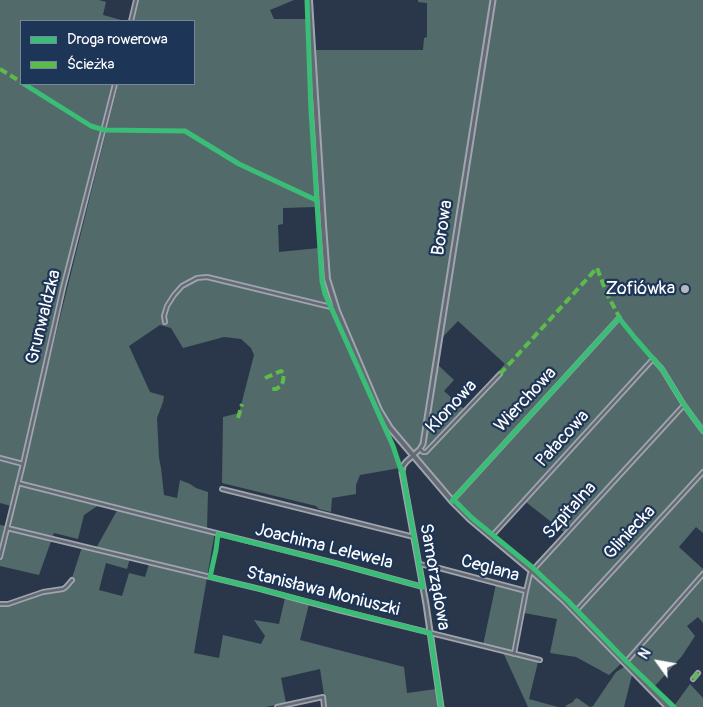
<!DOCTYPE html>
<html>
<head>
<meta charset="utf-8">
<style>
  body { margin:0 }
  #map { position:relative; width:703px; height:707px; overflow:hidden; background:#2a374a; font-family:Pangolin,sans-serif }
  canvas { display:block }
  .legend { position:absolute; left:20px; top:20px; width:175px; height:65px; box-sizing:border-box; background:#1d3557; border:1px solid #77869a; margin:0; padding:6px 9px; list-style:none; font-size:15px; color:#fff }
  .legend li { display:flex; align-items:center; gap:10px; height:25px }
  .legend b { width:25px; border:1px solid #77869a }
  .north { position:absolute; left:633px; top:637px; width:50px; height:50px; -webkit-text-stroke:4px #1d3557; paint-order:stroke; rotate:302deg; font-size:14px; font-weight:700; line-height:20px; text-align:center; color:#fff }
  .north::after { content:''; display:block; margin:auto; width:18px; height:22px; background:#fff; clip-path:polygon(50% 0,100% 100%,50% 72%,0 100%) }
</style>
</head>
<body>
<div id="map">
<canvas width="703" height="707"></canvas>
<ul class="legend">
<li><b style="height:6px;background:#3abd76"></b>Droga rowerowa</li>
<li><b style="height:6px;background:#5cbc4b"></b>Ścieżka</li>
</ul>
<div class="north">N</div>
</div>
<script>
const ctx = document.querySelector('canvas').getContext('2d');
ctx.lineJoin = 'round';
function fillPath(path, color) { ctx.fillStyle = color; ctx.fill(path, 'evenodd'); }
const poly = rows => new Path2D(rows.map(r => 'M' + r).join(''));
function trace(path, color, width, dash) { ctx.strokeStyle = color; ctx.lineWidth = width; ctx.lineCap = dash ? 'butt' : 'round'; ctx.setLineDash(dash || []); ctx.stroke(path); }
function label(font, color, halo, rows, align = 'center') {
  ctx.font = font + ' Pangolin,sans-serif'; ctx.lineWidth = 4.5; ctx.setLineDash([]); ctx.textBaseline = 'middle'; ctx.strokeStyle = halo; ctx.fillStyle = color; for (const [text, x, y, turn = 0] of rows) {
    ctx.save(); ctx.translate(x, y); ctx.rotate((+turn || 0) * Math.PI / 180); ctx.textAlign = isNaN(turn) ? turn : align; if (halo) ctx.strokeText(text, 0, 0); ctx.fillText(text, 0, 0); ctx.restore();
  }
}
const green = poly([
  [0,0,99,0,106,2,103,15,125,21,21,21,21,84,113,84,48,349,23,462,25,463,36,414,118,84,194,84,194,21,133,21,138,0,294,0,270,10,274,19,307,19,311,134,316,207,283,208,283,224,278,225,279,252,319,248,321,282,324,293,377,412,400,468,360,475,356,485,356,494,332,498,331,512,319,509,316,506,222,483,223,417,239,413,254,355,251,348,241,339,224,337,183,348,171,328,160,325,129,346,150,392,164,396,163,402,157,418,159,458,161,468,164,495,177,498,180,480,190,484,196,488,208,492,207,529,215,531,194,653,219,658,223,635,261,644,265,636,254,620,279,624,285,598,309,604,300,640,404,667,407,693,436,689,438,707,326,707,320,669,281,678,286,703,266,707,0,707,0,603,8,603,42,591,62,587,72,578,82,547,95,550,119,507,103,502,84,515,78,539,54,533,39,575,0,566,0,525,6,526,11,506,0,503],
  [130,558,149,564,145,577,129,573,122,596,99,590,106,563,127,569],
  [418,0,703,0,703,533,696,527,679,547,703,569,703,623,698,617,687,626,695,636,682,656,654,687,626,659,609,675,576,657,550,653,557,619,524,613,515,652,539,658,529,699,558,707,528,707,501,648,483,645,496,584,524,591,532,566,564,532,522,499,491,533,450,495,424,463,409,448,388,422,339,312,333,292,327,266,314,50,423,50,424,38,427,37,427,3,418,2],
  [458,321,505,364,464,409,444,391,454,380,437,364,440,340],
  [624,667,632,675,624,707,567,707,565,706,573,702,575,699,577,698,590,707,593,706,616,672],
  [690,684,703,698,703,707,675,707,674,706]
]);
const minor = poly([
  [131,21,136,0],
  [165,322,164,316,167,306,174,295,182,286,197,278,207,277,331,307,336,307],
  [420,449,423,452,426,452,500,374],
  [0,458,23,464],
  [18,483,335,563,423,587],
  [222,489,414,537],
  [452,501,619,318],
  [7,528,260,589,338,610,540,660],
  [491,537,653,359,662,369,684,405,703,431],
  [0,557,23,464,63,288,115,84],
  [419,564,439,568,526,591],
  [0,604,8,604,43,592,63,589,66,587,72,580],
  [575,612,703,472],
  [514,654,526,591,530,574,532,571,684,405],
  [625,663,703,574],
  [693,679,698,673],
  [277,707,323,697,324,707]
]);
const tertiary = poly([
  [441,707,426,604,402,472,403,466,406,462,420,449,423,444,493,0]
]);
const secondary = poly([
  [309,0,323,225,327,279,337,311,379,410,390,428,452,501,470,519,532,571,564,600,668,707]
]);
const quiet = poly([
  [0,69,21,82],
  [500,374,597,268,607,294,622,322],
  [265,378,281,371,284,373,283,381,281,386,276,389,270,389],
  [238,418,242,404],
  [693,679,698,673]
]);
const cycleway = poly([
  [307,0,311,111,322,281,325,294,393,446,401,470],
  [24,84,91,126,104,130,185,131,239,164,316,200],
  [402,469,423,587,335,563,218,534,216,550,210,577,260,589,430,633,441,707],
  [454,500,472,518,532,567,567,600,627,662,674,707],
  [452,501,619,318,635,338,662,369,684,405,703,431]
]);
const markers = [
  [685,289,5,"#b4b9c0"]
];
const streetNames = [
  ["Borowa",443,228,-81],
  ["Grunwaldzka",44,317,-76],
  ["Wierchowa",526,400,-47],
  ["Klonowa",452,407,-47],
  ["Pałacowa",563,439,-48],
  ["Szpitalna",570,511,-48],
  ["Gliniecka",630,533,-47],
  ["Joachima Lelewela",324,547,14],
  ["Ceglana",490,569,15],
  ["Samorządowa",434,577,80],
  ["Stanisława Moniuszki",323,592,14]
];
const poiNames = [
  ["Zofiówka",675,289]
];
fillPath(green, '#536a6a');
trace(minor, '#9fa5ae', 6);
trace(tertiary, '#9fa5ae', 7);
trace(secondary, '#9fa5ae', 8);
trace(minor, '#636a74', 2.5);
trace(tertiary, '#636a74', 3);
trace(secondary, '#636a74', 4);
trace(quiet, '#5cbc4b', 4, [8, 4]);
trace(cycleway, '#3abd76', 5);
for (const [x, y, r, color] of markers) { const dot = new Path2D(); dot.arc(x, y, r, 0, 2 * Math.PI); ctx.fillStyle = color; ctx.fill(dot); trace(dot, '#1d3557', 2); }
label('18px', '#fff', '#1d3557', streetNames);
label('18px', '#fff', '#1d3557', poiNames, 'right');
</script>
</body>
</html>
